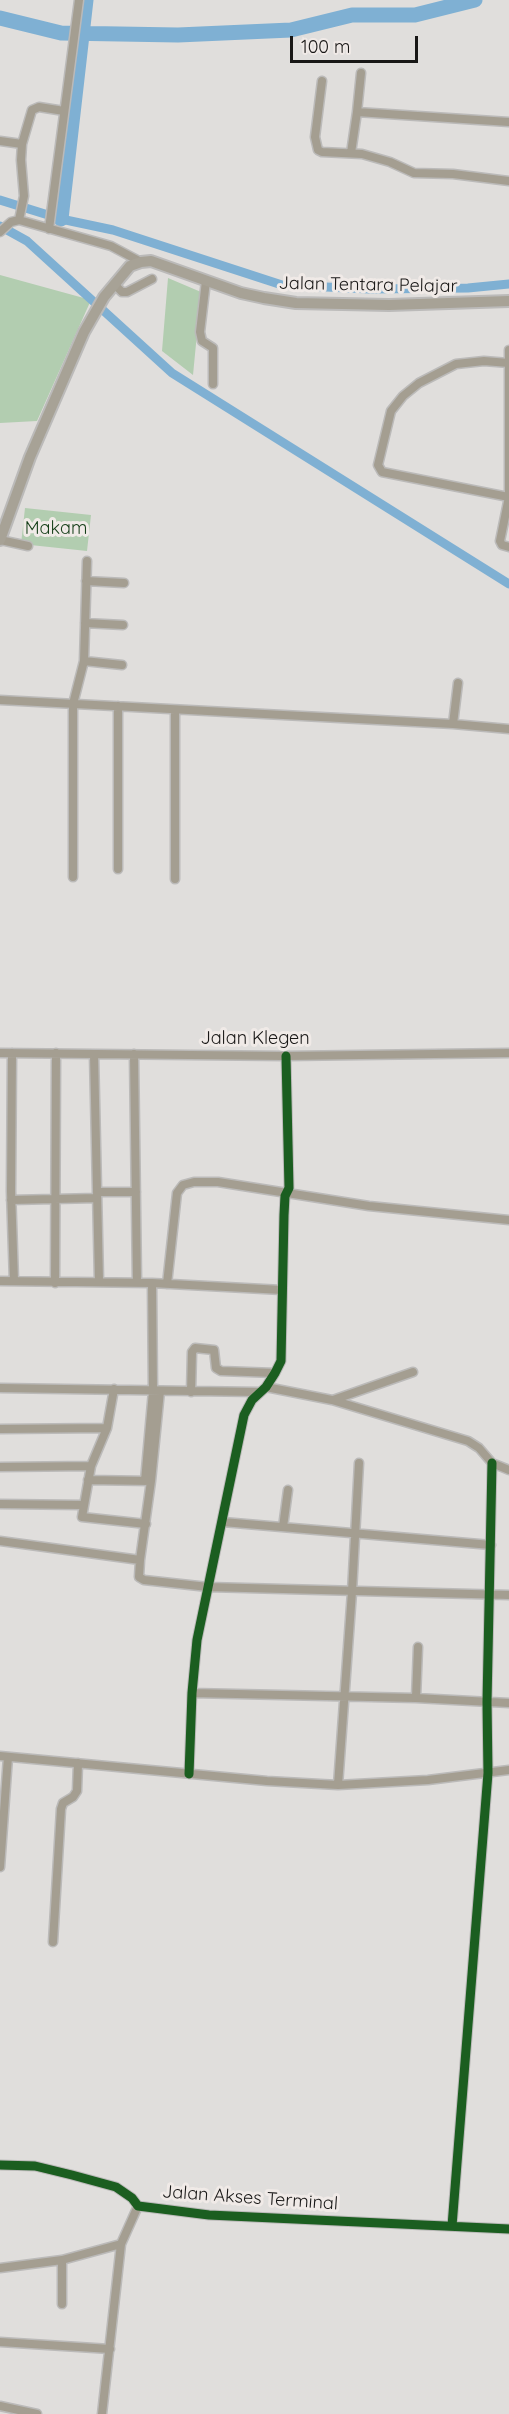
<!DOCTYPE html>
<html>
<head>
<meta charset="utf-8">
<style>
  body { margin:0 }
  #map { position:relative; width:509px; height:2414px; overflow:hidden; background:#e0dedc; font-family:Quicksand,sans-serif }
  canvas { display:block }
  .scale { position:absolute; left:290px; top:36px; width:128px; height:27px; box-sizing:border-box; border:3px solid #181716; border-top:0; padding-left:8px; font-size:18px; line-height:21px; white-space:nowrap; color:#181716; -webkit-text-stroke:4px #f0eae7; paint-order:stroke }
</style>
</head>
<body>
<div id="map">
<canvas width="509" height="2414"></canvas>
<div class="scale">100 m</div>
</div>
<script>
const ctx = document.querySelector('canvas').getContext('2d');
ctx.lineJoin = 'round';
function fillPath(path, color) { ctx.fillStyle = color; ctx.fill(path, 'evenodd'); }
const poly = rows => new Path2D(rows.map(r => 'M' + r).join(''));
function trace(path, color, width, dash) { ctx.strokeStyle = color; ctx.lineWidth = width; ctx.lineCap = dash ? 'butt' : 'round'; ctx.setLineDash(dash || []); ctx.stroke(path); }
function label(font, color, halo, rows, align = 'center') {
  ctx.font = font + ' Quicksand,sans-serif'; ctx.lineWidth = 6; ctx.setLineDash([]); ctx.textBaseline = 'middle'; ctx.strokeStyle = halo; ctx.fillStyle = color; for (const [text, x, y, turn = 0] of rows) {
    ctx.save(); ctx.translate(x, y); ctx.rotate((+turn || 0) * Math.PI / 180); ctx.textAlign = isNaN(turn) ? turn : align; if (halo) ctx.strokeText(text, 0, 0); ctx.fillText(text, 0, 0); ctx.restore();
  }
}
const green = poly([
  [0,275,91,300,37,421,0,423],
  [168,278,201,292,193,375,162,351],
  [25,508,91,515,87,551,21,544]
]);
const canal = poly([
  [0,200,61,219,113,230,282,285,370,289,468,288,509,284],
  [0,226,27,241,172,373,509,584]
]);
const river = poly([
  [0,18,61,33,178,35,291,30,352,15,415,15,475,0],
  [61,219,86,0]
]);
const minor = poly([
  [322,81,315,137,318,150,322,152,362,154,390,162,414,173,453,174,509,181],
  [357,112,361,73],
  [0,141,22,144,21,160,24,196,19,220],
  [22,144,32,110,39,107,64,111],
  [351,153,357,112,509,122],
  [49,229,79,0],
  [0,232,11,222,19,220,111,246,141,262],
  [206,281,200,332,202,341,213,348,213,384],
  [114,284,122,292,127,292,152,279],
  [509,350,509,497],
  [509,363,484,361,456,364,419,383,403,396,391,411,378,465,382,472,509,497,500,541,502,545,509,547],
  [0,540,28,546],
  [86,581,124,583],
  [85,623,123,625],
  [84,661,122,665],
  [0,700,453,724,509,729],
  [118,706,118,869],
  [453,724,458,683],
  [73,877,73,704,84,661,87,561],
  [175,879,175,710],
  [0,1053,286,1056,509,1053],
  [12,1053,11,1191,14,1281],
  [94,1054,99,1281],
  [134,1054,137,1283],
  [97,1192,136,1192],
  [11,1200,97,1198],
  [0,1281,152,1283,282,1290],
  [55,1283,56,1053],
  [167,1284,177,1193,183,1185,194,1182,218,1182,369,1206,509,1220],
  [266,1387,332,1400,468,1441,479,1448,492,1463,509,1470],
  [0,1388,258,1392],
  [191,1392,192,1352,195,1348,214,1350,216,1368,221,1371,275,1373],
  [333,1400,413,1372],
  [107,1428,114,1389],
  [0,1429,107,1428,91,1466,0,1467],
  [91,1466,82,1517,146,1524],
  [88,1480,151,1481,160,1391],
  [145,1481,153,1391,152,1283],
  [151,1481,140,1560,139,1577,144,1580,208,1587,509,1595],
  [0,1504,83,1505],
  [223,1522,491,1545],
  [283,1527,288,1490],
  [0,1541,140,1560],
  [192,1693,416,1698,509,1703],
  [416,1698,418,1647],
  [0,1756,267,1781,338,1785,428,1780,509,1770],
  [189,1774,192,1693,197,1640,244,1415,252,1400,266,1387,275,1373,281,1361,284,1215,285,1196,289,1188,286,1056],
  [338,1785,352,1592,359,1463],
  [0,1867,8,1757],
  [53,1942,61,1809,63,1803,73,1797,77,1791,78,1763],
  [0,2165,35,2166,72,2175,116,2187,132,2198,138,2206,162,2209,209,2215,509,2229],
  [452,2226,488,1773,487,1702,492,1463],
  [62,2260,62,2304],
  [0,2268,62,2260,121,2244],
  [0,2342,110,2349],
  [0,2406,37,2414],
  [102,2414,121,2244,138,2206]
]);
const major = poly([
  [0,540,30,457,84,332,104,297,130,266,141,262,151,261,241,293,264,298,296,303,389,305,509,301]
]);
const cycleway = poly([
  [189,1774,192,1693,197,1640,244,1415,252,1400,266,1387,275,1373,281,1361,284,1215,285,1196,289,1188,286,1056],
  [0,2165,35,2166,72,2175,116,2187,132,2198,138,2206,162,2209,209,2215,509,2229],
  [452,2226,488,1773,487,1702,492,1463]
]);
const streetNames = [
  ["Jalan Tentara Pelajar",368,285,1],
  ["Jalan Klegen",255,1039],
  ["Jalan Akses Terminal",250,2198,4]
];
const parkNames = [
  ["Makam",56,529]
];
fillPath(green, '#b2cdb0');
trace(canal, '#7fb0d3', 9);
trace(river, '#7fb0d3', 15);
trace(minor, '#bbbab9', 11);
trace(major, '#bbbab9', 14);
trace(minor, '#a49e91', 8);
trace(major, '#a7a296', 10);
trace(cycleway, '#1b5e20', 9);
label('18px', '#181716', '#f0eae7', streetNames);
label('18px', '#143e17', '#f0eae7', parkNames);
</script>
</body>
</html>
